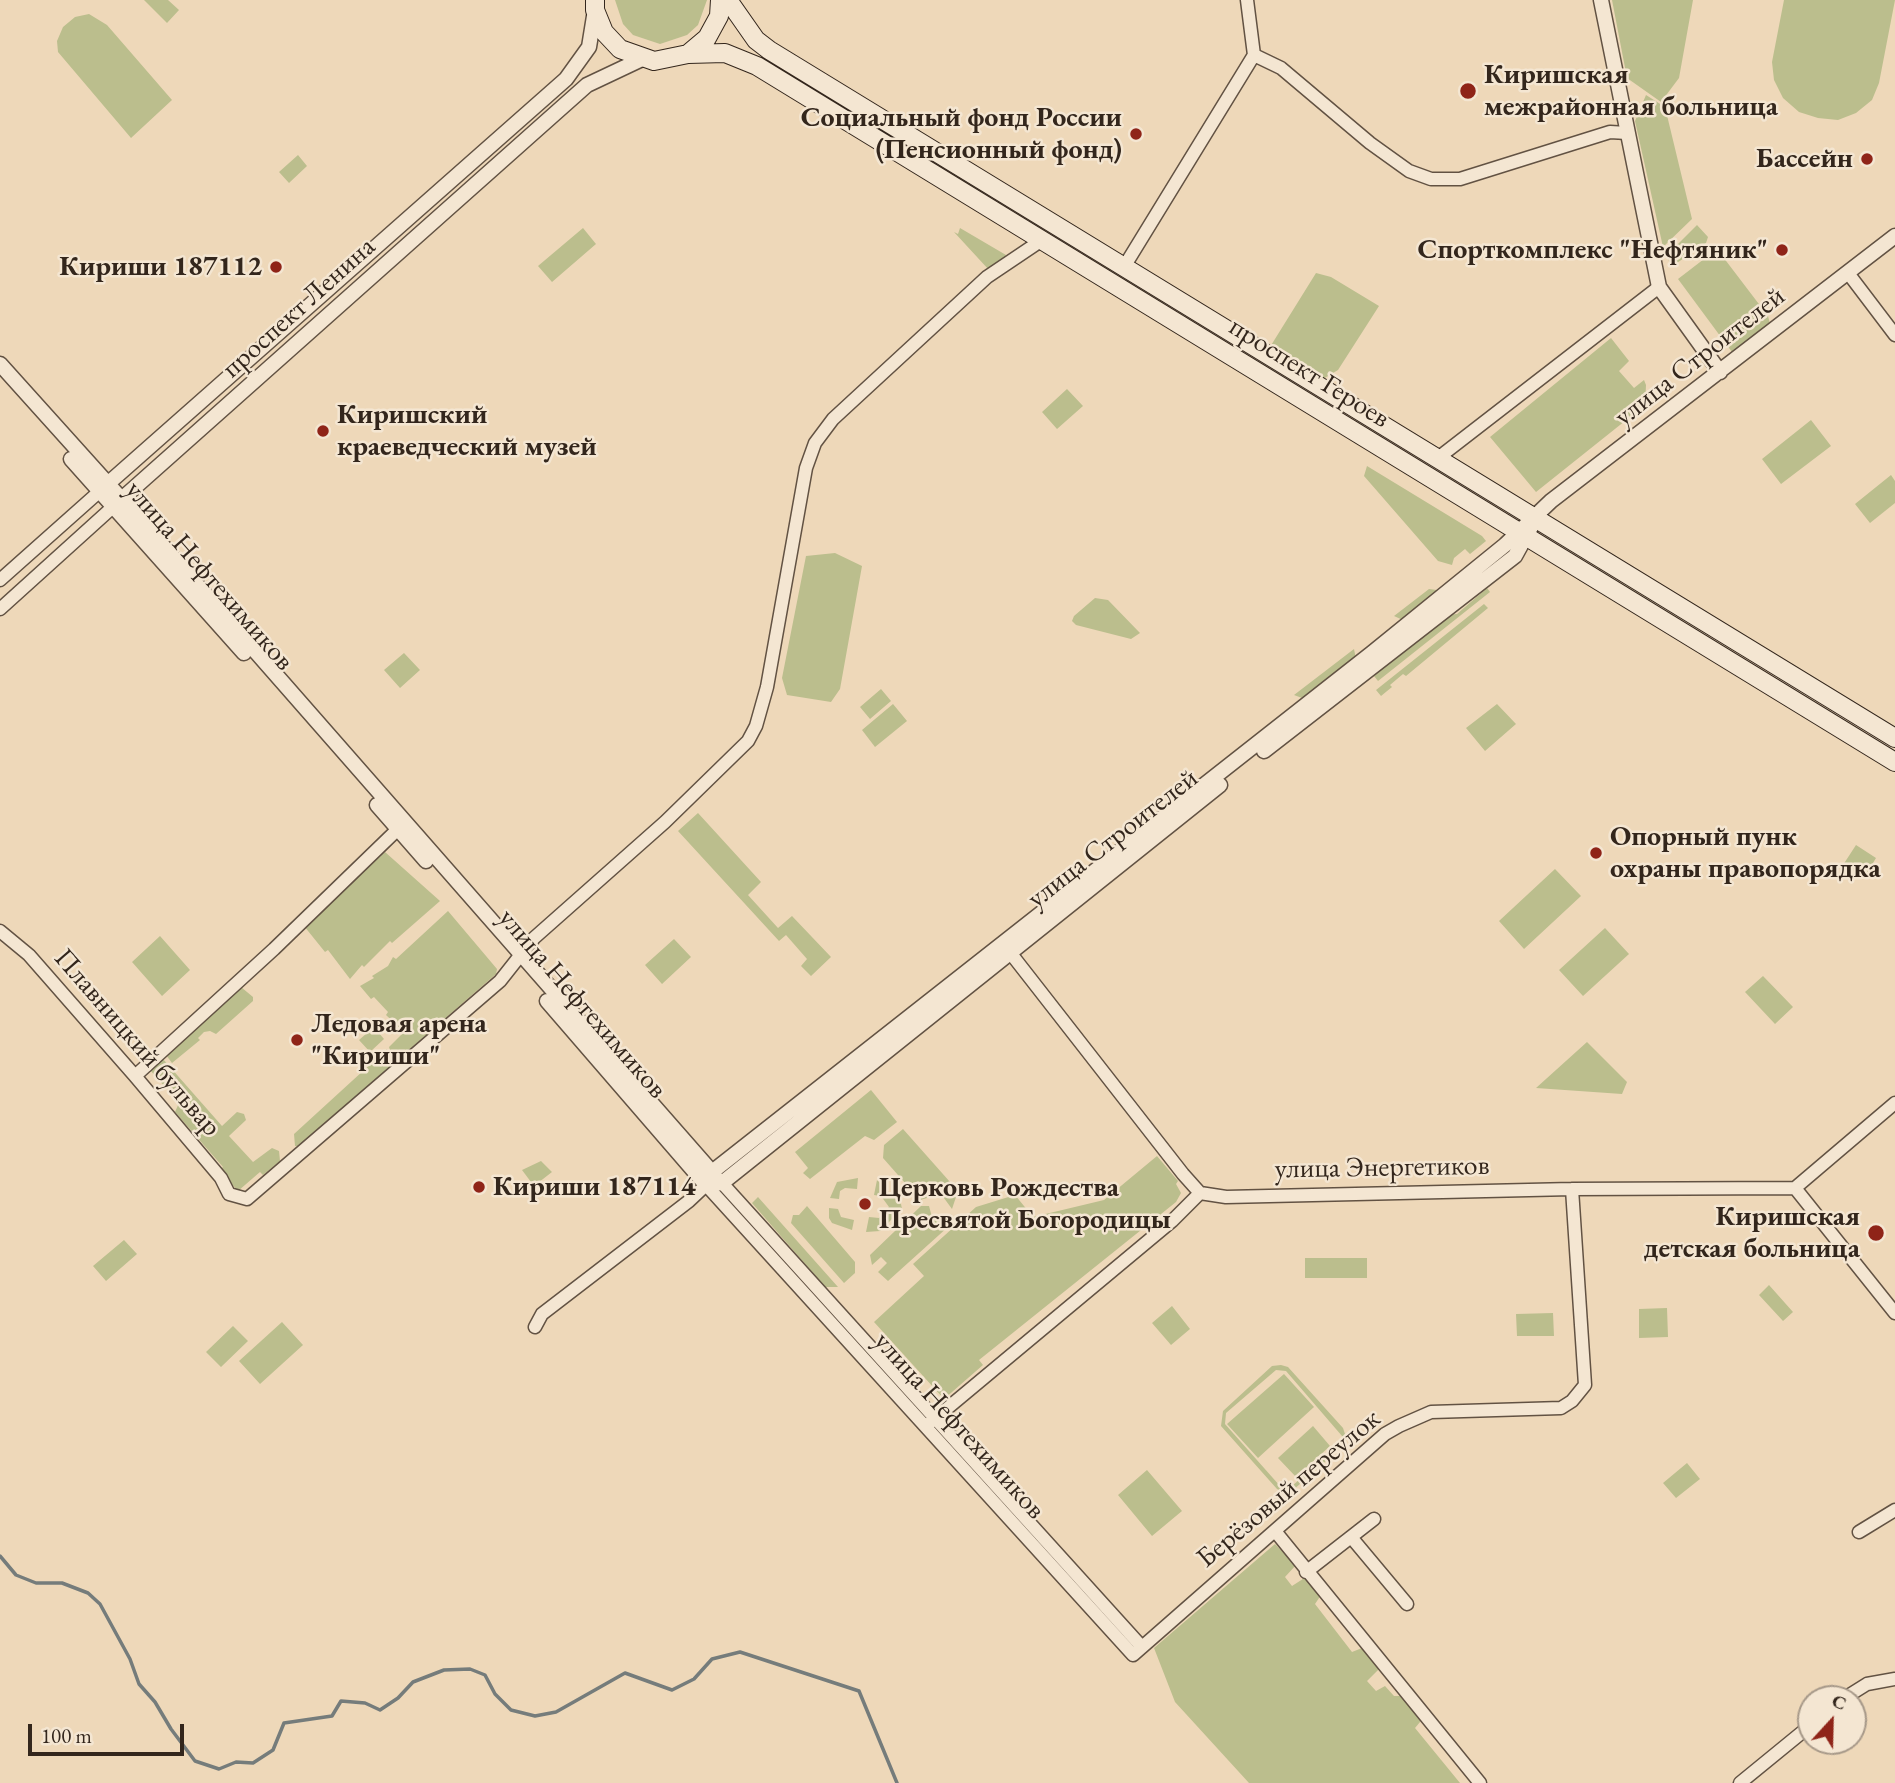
<!DOCTYPE html>
<html>
<head>
<meta charset="utf-8">
<style>
  body { margin:0 }
  #map { position:relative; width:1895px; height:1783px; overflow:hidden; background:#eed8b9; font-family:"EB Garamond",serif }
  canvas { display:block }
  .north { position:absolute; left:1797px; top:1685px; width:70px; height:70px; box-sizing:border-box; background:#f4e6d2; border:2px solid #a79989; border-radius:50%; rotate:22deg; font-size:19px; font-weight:700; line-height:28px; text-align:center; color:#33261c }
  .north::after { content:''; display:block; margin:auto; width:24px; height:32px; background:#8f2418; clip-path:polygon(50% 0,100% 100%,50% 72%,0 100%) }
  .scale { position:absolute; left:28px; top:1724px; width:156px; height:32px; box-sizing:border-box; border:4px solid #33261c; border-top:0; padding-left:9px; font-size:21px; line-height:24px; white-space:nowrap; color:#33261c; -webkit-text-stroke:5px #f4e6d2; paint-order:stroke }
</style>
</head>
<body>
<div id="map">
<canvas width="1895" height="1783"></canvas>
<div class="north">С</div>
<div class="scale">100 m</div>
</div>
<script>
const ctx = document.querySelector('canvas').getContext('2d');
ctx.lineJoin = 'round';
function fillPath(path, color) { ctx.fillStyle = color; ctx.fill(path, 'evenodd'); }
const poly = rows => new Path2D(rows.map(r => 'M' + r).join(''));
function trace(path, color, width, dash) { ctx.strokeStyle = color; ctx.lineWidth = width; ctx.lineCap = dash ? 'butt' : 'round'; ctx.setLineDash(dash || []); ctx.stroke(path); }
function label(font, color, halo, rows, align = 'center') {
  ctx.font = font + ' "EB Garamond",serif'; ctx.lineWidth = 5; ctx.setLineDash([]); ctx.textBaseline = 'middle'; ctx.strokeStyle = halo; ctx.fillStyle = color; for (const [text, x, y, turn = 0] of rows) {
    ctx.save(); ctx.translate(x, y); ctx.rotate((+turn || 0) * Math.PI / 180); ctx.textAlign = isNaN(turn) ? turn : align; if (halo) ctx.strokeText(text, 0, 0); ctx.fillText(text, 0, 0); ctx.restore();
  }
}
const green = poly([
  [144,0,168,0,179,10,167,23],
  [615,0,707,0,698,25,687,35,660,44,633,35,623,24],
  [1612,0,1693,0,1679,78,1661,102,1627,78],
  [1784,0,1895,0,1879,83,1872,100,1856,113,1838,120,1818,118,1799,112,1783,98,1774,80,1772,62],
  [89,14,107,25,172,100,131,138,58,52,57,41,63,27,75,17],
  [1646,95,1665,107,1692,219,1663,247,1635,121],
  [298,155,307,166,289,183,279,172],
  [1697,225,1708,237,1706,243,1671,267,1667,255],
  [583,228,596,244,552,282,538,266],
  [960,228,1006,255,1004,258,989,270,954,232,958,234],
  [1717,249,1768,316,1770,324,1732,352,1678,279],
  [1316,273,1331,277,1379,306,1338,370,1323,379,1270,347],
  [1611,338,1629,361,1619,371,1634,388,1644,380,1646,385,1645,405,1536,492,1490,437],
  [1067,389,1083,406,1057,429,1042,412],
  [1811,420,1831,446,1781,484,1762,459],
  [1367,466,1482,536,1486,541,1470,554,1465,549,1454,558,1452,565,1438,561,1364,476],
  [1891,475,1895,481,1895,503,1870,523,1855,504],
  [835,553,862,566,840,689,831,702,787,695,782,678,806,556],
  [1487,588,1490,592,1378,681,1374,676,1445,615,1457,614],
  [1429,589,1437,590,1405,621,1394,616],
  [1095,598,1108,600,1140,633,1131,639,1076,625,1072,621,1074,616],
  [1484,604,1488,608,1406,676,1403,674,1390,685,1392,687,1381,696,1376,690],
  [1354,649,1356,659,1302,698,1294,695],
  [404,653,420,670,400,688,384,670],
  [881,689,891,701,870,719,860,707],
  [893,704,907,721,875,747,862,730],
  [1497,704,1516,724,1485,751,1466,728],
  [698,813,761,882,748,895,778,928,792,916,831,957,811,976,801,966,807,959,786,935,779,941,678,831],
  [1856,845,1876,858,1864,878,1843,865],
  [385,852,440,901,392,943,390,941,364,967,362,965,350,979,328,950,325,952,304,926],
  [1555,869,1581,896,1524,949,1499,921],
  [448,911,497,969,496,974,394,1063,389,1047,404,1032,386,1015,388,1012,374,997,371,999,360,986,374,978,372,976,388,966,393,957,396,959],
  [1605,928,1629,954,1583,996,1559,970],
  [160,936,190,970,162,996,132,962],
  [674,939,691,957,662,984,645,965],
  [1763,976,1793,1007,1775,1024,1745,992],
  [241,987,253,997,253,1001,216,1034,210,1031,204,1032,198,1038,200,1040,172,1063,166,1055],
  [374,1027,384,1039,370,1052,359,1040],
  [1587,1042,1627,1082,1622,1094,1536,1088],
  [387,1049,392,1065,300,1146,295,1146,294,1134],
  [163,1059,222,1126,237,1112,244,1114,246,1120,229,1136,253,1162,272,1148,279,1151,280,1161,263,1175,260,1172,238,1191,219,1170,223,1167,175,1112,179,1103,150,1070],
  [871,1090,897,1122,874,1140,865,1136,810,1179,803,1173,808,1168,795,1152],
  [903,1129,958,1191,952,1209,941,1194,920,1200,883,1158,884,1145],
  [1157,1156,1178,1181,1176,1184,1181,1193,1176,1202,979,1360,983,1365,944,1399,874,1322,924,1276,913,1264,976,1207,1015,1195,1033,1217,1104,1200],
  [541,1161,552,1172,534,1186,522,1170],
  [858,1178,857,1189,845,1188,840,1191,839,1199,830,1198,837,1182],
  [877,1180,901,1204,902,1209,880,1231,866,1232,869,1217,879,1218,889,1207,881,1196,874,1195],
  [758,1197,838,1287,825,1287,752,1203],
  [807,1206,855,1262,855,1273,844,1283,791,1223,793,1215,799,1215],
  [921,1206,929,1206,932,1217,948,1219,952,1214,949,1226,888,1281,878,1272,887,1263,881,1257,872,1265,870,1255],
  [829,1208,838,1209,841,1217,854,1220,852,1230,832,1223,829,1218],
  [124,1240,137,1254,106,1281,93,1266],
  [1305,1258,1367,1258,1367,1278,1305,1278],
  [1769,1285,1793,1312,1783,1321,1759,1295],
  [1172,1306,1190,1329,1171,1345,1152,1323],
  [1667,1308,1668,1337,1639,1338,1639,1309],
  [1553,1313,1554,1336,1517,1336,1516,1314],
  [282,1322,303,1345,260,1384,239,1361],
  [233,1326,248,1341,221,1367,206,1352],
  [1281,1365,1288,1367,1343,1428,1346,1437,1344,1445,1292,1491,1285,1493,1277,1489,1221,1426,1223,1411,1272,1366],
  [1276,1370,1286,1371,1342,1436,1340,1443,1291,1487,1286,1488,1280,1486,1225,1424,1226,1413],
  [1284,1374,1314,1407,1258,1458,1227,1424],
  [1313,1426,1330,1446,1296,1477,1278,1458],
  [1687,1463,1700,1479,1676,1498,1663,1483],
  [1147,1470,1182,1511,1152,1536,1118,1495],
  [1275,1544,1296,1565,1285,1577,1292,1586,1306,1577,1321,1595,1315,1604,1352,1652,1362,1648,1379,1669,1367,1681,1376,1691,1385,1686,1394,1696,1404,1696,1420,1715,1420,1722,1415,1728,1460,1783,1249,1783,1175,1702,1154,1648]
]);
const stream = poly([
  [0,1556,16,1575,36,1583,62,1583,88,1593,100,1604,130,1659,139,1684,155,1702,171,1729,195,1761,219,1769,236,1762,253,1763,273,1750,284,1723,332,1716,341,1701,365,1703,380,1710,398,1698,413,1682,444,1670,470,1669,485,1675,495,1694,511,1710,535,1716,556,1712,625,1673,672,1690,694,1679,712,1659,740,1652,859,1691,897,1783]
]);
const minor = poly([
  [1254,55,1281,68,1370,143,1409,171,1431,179,1460,179,1610,132,1627,133],
  [1124,267,1254,55,1247,0],
  [1848,273,1895,335],
  [1438,458,1659,287],
  [0,580,100,491],
  [0,609,114,506],
  [0,931,29,955,135,1076,221,1178,229,1194,247,1199,500,981,534,938,665,822,748,741,756,726,767,687,806,468,815,443,833,419,987,277,1042,240],
  [1005,946,1183,1174,1200,1193],
  [135,1076,274,949,398,829],
  [706,1185,1133,1655,1385,1434,1399,1426,1431,1412,1561,1408,1572,1401,1585,1385,1572,1189],
  [1795,1188,1895,1313],
  [535,1327,542,1314,689,1201,706,1185,712,1172,1142,1647],
  [926,1426,1172,1221,1200,1193,1226,1197,1572,1189,1795,1188,1895,1103],
  [1275,1531,1480,1783],
  [1859,1532,1895,1510],
  [1351,1537,1407,1604],
  [1306,1572,1374,1519],
  [1843,1699,1867,1684,1895,1679],
  [1740,1783,1811,1725]
]);
const tertiary = poly([
  [1601,0,1659,287,1720,372],
  [0,364,135,514,712,1172,1372,653,1505,545,1551,501,1895,236],
  [71,459,244,653],
  [103,488,566,79,589,47,595,10],
  [115,505,587,85,642,59],
  [1264,751,1515,556,1531,527],
  [377,805,426,861],
  [547,1001,706,1185,722,1183,1220,785]
]);
const secondary = poly([
  [595,0,595,10,604,32,620,49,654,61,688,54,707,38,719,16,720,0],
  [728,0,756,40,769,50,1895,738],
  [688,54,725,53,757,66,1895,762]
]);
const markers = [
  [1468,91,9,"#8f2418"],
  [1136,134,7,"#8f2418"],
  [1867,159,7,"#8f2418"],
  [1782,250,7,"#8f2418"],
  [276,267,7,"#8f2418"],
  [323,431,7,"#8f2418"],
  [1596,853,7,"#8f2418"],
  [297,1040,7,"#8f2418"],
  [479,1187,7,"#8f2418"],
  [865,1204,7,"#8f2418"],
  [1876,1233,9,"#8f2418"]
];
const poiNames = [
  ["Киришская",1484,75],
  ["межрайонная больница",1484,107],
  ["Социальный фонд России",1122,118,"right"],
  ["(Пенсионный фонд)",1122,150,"right"],
  ["Бассейн",1853,159,"right"],
  ["Спорткомплекс \"Нефтяник\"",1768,250,"right"],
  ["Кириши 187112",262,267,"right"],
  ["Киришский",337,415],
  ["краеведческий музей",337,447],
  ["Опорный пунк",1610,837],
  ["охраны правопорядка",1610,869],
  ["Ледовая арена",311,1024],
  ["\"Кириши\"",311,1056],
  ["Кириши 187114",493,1187],
  ["Церковь Рождества",879,1188],
  ["Пресвятой Богородицы",879,1220],
  ["Киришская",1860,1217,"right"],
  ["детская больница",1860,1249,"right"]
];
const streetNames = [
  ["проспект Ленина",299,308,-42],
  ["улица Строителей",1700,357,-38],
  ["проспект Героев",1309,373,32],
  ["улица Нефтехимиков",209,576,49],
  ["улица Строителей",1113,839,-38],
  ["улица Нефтехимиков",582,1004,49],
  ["Плавницкий бульвар",137,1043,49],
  ["улица Энергетиков",1382,1168,-1],
  ["улица Нефтехимиков",959,1426,48],
  ["Берёзовый переулок",1289,1489,-40]
];
fillPath(green, '#bbbe8d');
trace(stream, '#757c7b', 3.5);
trace(minor, '#625243', 15);
trace(tertiary, '#625243', 17);
trace(secondary, '#33261c', 20);
trace(minor, '#f4e6d2', 12);
trace(tertiary, '#f4e6d2', 14);
trace(secondary, '#f4e6d2', 18);
for (const [x, y, r, color] of markers) { const dot = new Path2D(); dot.arc(x, y, r, 0, 2 * Math.PI); ctx.fillStyle = color; ctx.fill(dot); trace(dot, '#f4e6d2', 2.5); }
label('bold 28px', '#33261c', '#f4e6d2', poiNames, 'left');
label('28px', '#33261c', '#f4e6d2', streetNames);
</script>
</body>
</html>
